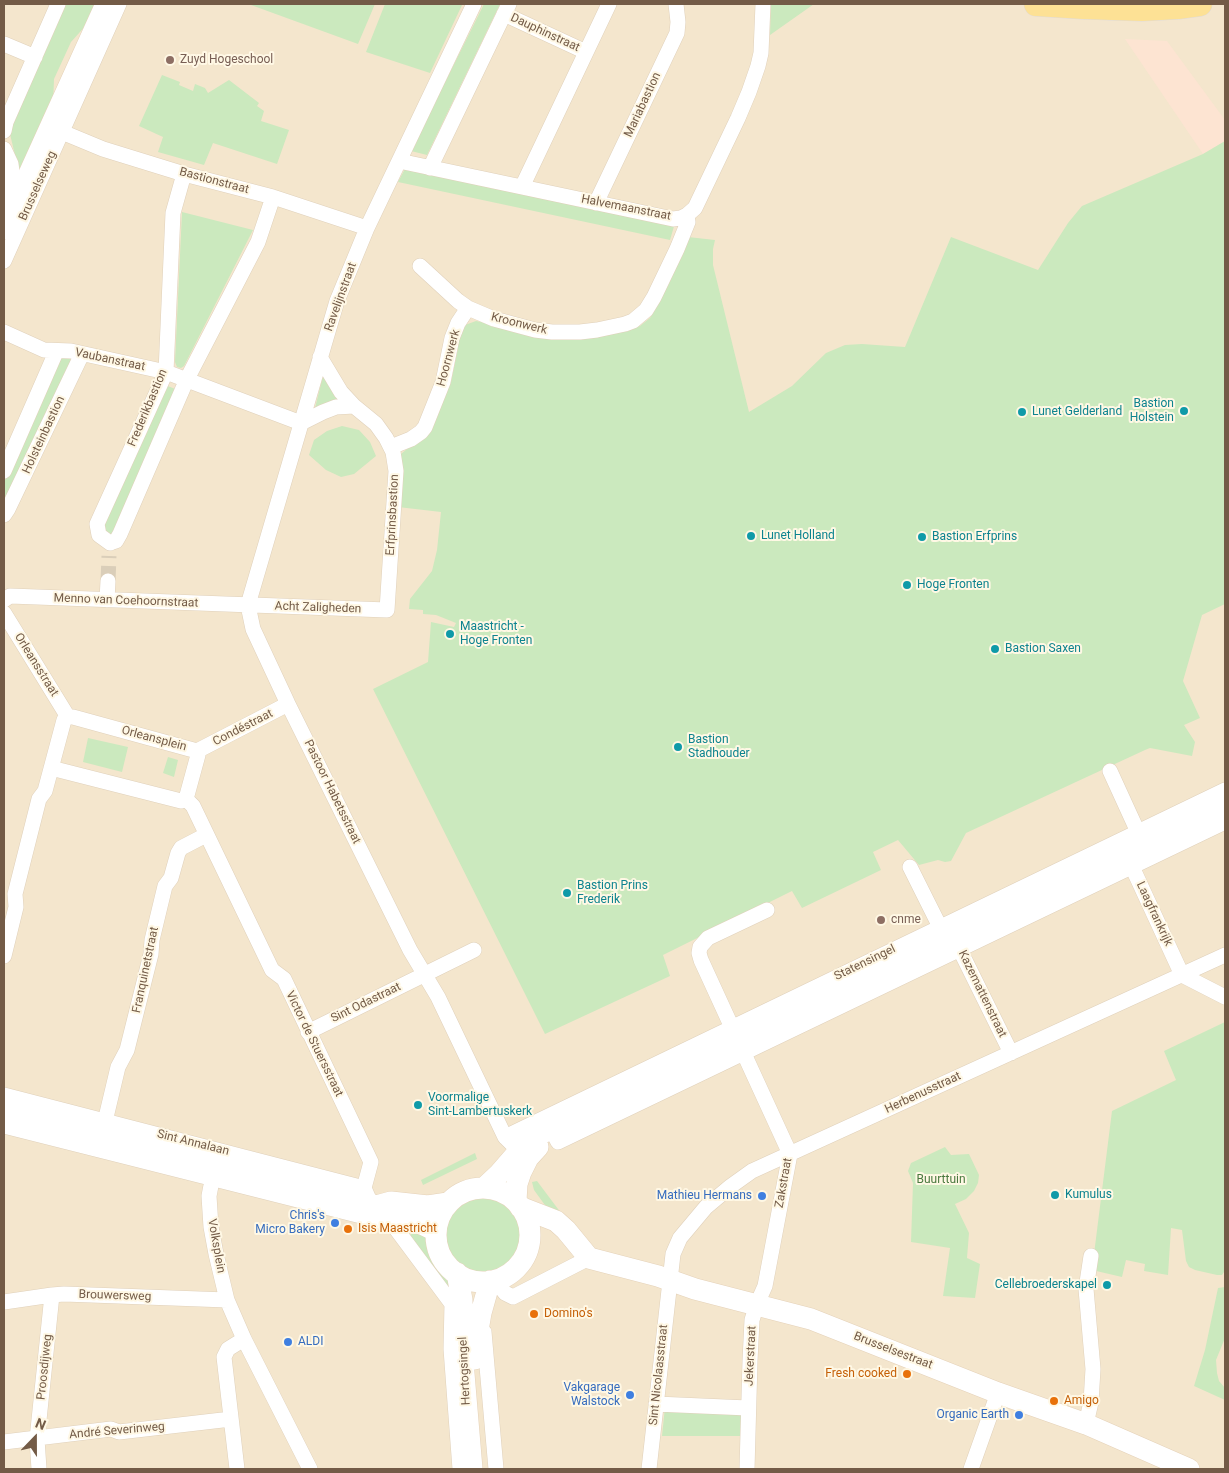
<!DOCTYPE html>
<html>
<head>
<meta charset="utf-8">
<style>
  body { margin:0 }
  #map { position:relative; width:1229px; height:1473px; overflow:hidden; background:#fcf4df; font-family:Roboto,sans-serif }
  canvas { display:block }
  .frame { position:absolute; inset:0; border:5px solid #735b47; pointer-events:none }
  .north { position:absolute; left:10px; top:1413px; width:50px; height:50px; -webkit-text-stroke:4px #fff8e5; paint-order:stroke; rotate:22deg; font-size:14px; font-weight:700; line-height:20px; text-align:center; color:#735b47 }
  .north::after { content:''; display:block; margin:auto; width:18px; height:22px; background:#735b47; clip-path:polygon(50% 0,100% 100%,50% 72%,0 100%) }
</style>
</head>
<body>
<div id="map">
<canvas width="1229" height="1473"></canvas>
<div class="frame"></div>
<div class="north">N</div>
</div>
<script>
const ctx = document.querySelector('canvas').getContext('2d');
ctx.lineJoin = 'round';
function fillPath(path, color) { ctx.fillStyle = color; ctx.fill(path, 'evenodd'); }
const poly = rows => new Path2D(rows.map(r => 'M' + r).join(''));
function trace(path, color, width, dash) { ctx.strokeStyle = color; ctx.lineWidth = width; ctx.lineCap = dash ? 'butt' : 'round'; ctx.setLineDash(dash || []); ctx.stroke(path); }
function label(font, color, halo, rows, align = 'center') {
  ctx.font = font + ' Roboto,sans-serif'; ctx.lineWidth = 4; ctx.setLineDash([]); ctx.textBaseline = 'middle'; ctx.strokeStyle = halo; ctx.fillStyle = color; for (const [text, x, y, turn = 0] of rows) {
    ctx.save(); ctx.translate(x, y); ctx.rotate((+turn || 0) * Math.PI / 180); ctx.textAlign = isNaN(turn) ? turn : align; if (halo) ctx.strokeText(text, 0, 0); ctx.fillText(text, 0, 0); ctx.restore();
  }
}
const residential = poly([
  [4,4,1225,4,1225,1469,4,1469]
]);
const commercial = poly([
  [1125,39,1167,41,1225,120,1225,141,1203,154]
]);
const green = poly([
  [63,4,97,4,88,23,71,42,54,79,53,106,19,172,10,134,11,120],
  [251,4,375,4,358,44,251,5],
  [385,4,459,4,462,5,430,73,366,52],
  [484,4,500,4,427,155,411,151],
  [771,4,814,4,770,35],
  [162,75,180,82,179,85,193,91,195,84,205,88,208,93,229,80,259,103,257,106,264,111,261,121,289,130,277,164,213,143,204,165,158,152,163,137,139,126],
  [1225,141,1225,604,1202,615,1183,681,1200,718,1184,725,1195,742,1192,756,1150,748,1145,750,966,833,951,861,945,862,938,860,919,865,898,840,873,852,881,870,802,908,792,891,663,955,670,976,545,1034,373,689,428,662,431,622,454,627,456,623,436,615,423,614,423,610,409,609,410,599,432,571,437,550,441,512,398,507,401,454,425,434,430,426,433,427,451,382,458,348,455,344,465,325,476,321,491,324,627,330,640,326,650,318,656,308,688,237,715,240,713,249,713,265,749,412,792,386,826,353,845,345,862,344,905,347,951,237,1038,270,1068,223,1082,206,1203,154],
  [406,167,675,223,670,240,398,182],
  [182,212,253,230,184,366,181,368,177,367,175,362],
  [61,357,70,358,71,362,4,500,4,482],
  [323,376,339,401,317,409,315,408],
  [165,385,178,390,115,537,106,538,102,523],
  [342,426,359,430,370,442,376,456,354,474,341,477,326,470,309,455,314,440,327,431],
  [88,738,128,747,122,772,83,762],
  [168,757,178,760,174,777,163,773],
  [1225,1022,1225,1266,1224,1272,1222,1275,1217,1275,1195,1270,1189,1267,1186,1261,1182,1230,1171,1228,1168,1275,1144,1271,1145,1264,1126,1260,1122,1277,1092,1270,1112,1111,1176,1080,1164,1051],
  [945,1147,951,1155,969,1154,979,1175,978,1183,974,1191,966,1199,955,1204,969,1233,967,1258,980,1264,975,1298,943,1296,950,1248,911,1242,913,1183,908,1171,911,1163],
  [475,1153,477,1159,423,1185,421,1180],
  [537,1181,567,1221,550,1212,534,1190,532,1182],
  '445 1235a38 38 0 1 1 76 0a38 38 0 1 1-76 0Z',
  [412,1227,427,1238,433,1257,448,1278,454,1295,410,1238],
  [1225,1287,1225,1338,1216,1360,1217,1373,1219,1381,1225,1388,1225,1400,1194,1386,1205,1350,1218,1288],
  [665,1407,741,1412,741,1436,662,1436]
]);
const streetTunnel = poly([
  [108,581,109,556]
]);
const street = poly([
  [474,4,367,228,337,301,250,598,249,610,253,629,288,704,410,950,438,997,505,1137,519,1151],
  [504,14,586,52],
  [4,44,35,57],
  [4,131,6,122,58,4],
  [62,132,103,149,184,174,273,197,367,228],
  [4,149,11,164,12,171,12,177,4,199],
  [399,161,673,219,681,218,687,215,695,208,738,118,749,92,758,66,761,53,763,4],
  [430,168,509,4],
  [522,187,609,4],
  [596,203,677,33,678,22,676,4],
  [4,261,119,4],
  [420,266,458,301,468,308,494,319,535,330,552,332,580,332,597,330,625,324,633,321,646,310,654,297,677,249,688,222,687,215],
  [4,332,44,350,71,351,166,372,301,423,323,412,336,407,354,406],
  [391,447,411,439,421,432,425,427,443,382,452,338,458,323,468,308],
  [4,471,56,352],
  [4,515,8,509,82,354],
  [110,543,99,535,97,524,166,372,173,213,184,174],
  [110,543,116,541,120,534,187,379,258,242,273,197],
  [4,600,10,596,387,610,396,471,393,452,386,438,376,424,354,406,341,392,320,357],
  [107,600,108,581],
  [4,613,68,717],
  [68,717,73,717,197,751],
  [197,751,288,704],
  [51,768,181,801,186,799],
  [1110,771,1142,841],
  [186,799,193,806,272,970,284,979,371,1162,364,1188],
  [186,799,198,755,197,751],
  [1128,858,1182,975],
  [910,867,944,935],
  [956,942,1011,1053],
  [4,956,16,907,15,894,39,799,45,791,64,720,68,717],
  [1182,975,1225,997],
  [308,1032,474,950],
  [4,1095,364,1188,368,1197],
  [4,1126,373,1219,394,1226,452,1304,451,1349,460,1469],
  [551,1129,558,1142,1225,822],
  [103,1130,118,1067,127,1050,151,954,152,940,165,886,171,878,178,853,181,848,206,835],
  [505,1137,1225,790],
  [214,1170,209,1196,211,1227,216,1254,227,1300,244,1339,310,1469],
  [495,1280,505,1293,513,1297,589,1258],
  [4,1302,52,1295,64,1294,227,1300],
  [484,1332,496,1469],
  [656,1404,748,1408],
  [1086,1424,1091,1402,1093,1369,1086,1289,1091,1256],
  [4,1442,111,1429,119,1432,231,1419],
  [39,1469,37,1439,52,1295],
  [237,1469,224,1357,228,1349,244,1339],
  [649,1469,673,1254,680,1238,706,1207,731,1186,752,1171,1225,955],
  [747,1469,750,1361,752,1320,757,1304,765,1286,790,1154,701,960,699,953,700,947,708,938,767,910],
  [971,1469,998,1393]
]);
const secondary = poly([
  [4,229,106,4],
  [4,1110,377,1206,389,1213,424,1225,436,1231],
  [484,1188,499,1174,519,1151,534,1137,1225,806],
  '436 1235a47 47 0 1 1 94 0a47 47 0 1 1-94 0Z',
  [516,1201,517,1184,521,1172,528,1158,538,1147],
  [380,1205,391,1202,428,1206,448,1203],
  [520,1207,556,1221,566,1230,589,1258,658,1276,695,1289,811,1319,998,1393,1086,1424,1189,1469],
  [457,1273,462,1300,463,1362,472,1469],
  [475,1359,476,1342,481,1313,490,1281]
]);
const primary = poly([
  [1036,4,1083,7,1142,9,1178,7,1200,4]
]);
const markers = [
  [170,60,5,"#8d6e63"],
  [1184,411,5,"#0f9aa8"],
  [1022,412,5,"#0f9aa8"],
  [751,536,5,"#0f9aa8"],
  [922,537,5,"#0f9aa8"],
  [907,585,5,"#0f9aa8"],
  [450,634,5,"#0f9aa8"],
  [995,649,5,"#0f9aa8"],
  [678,747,5,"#0f9aa8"],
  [567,893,5,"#0f9aa8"],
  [881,920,5,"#8d6e63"],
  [418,1105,5,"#0f9aa8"],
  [1055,1195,5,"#0f9aa8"],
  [762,1196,5,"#3f7fe0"],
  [335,1223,5,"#3f7fe0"],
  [348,1229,5,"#e8710a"],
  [1107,1285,5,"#0f9aa8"],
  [534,1314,5,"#e8710a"],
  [288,1342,5,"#3f7fe0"],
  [907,1374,5,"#e8710a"],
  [630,1395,5,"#3f7fe0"],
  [1054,1401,5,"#e8710a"],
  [1019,1415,5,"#3f7fe0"]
];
const streetNames = [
  ["Dauphinstraat",545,33,25],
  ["Mariabastion",643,105,-65],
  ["Bastionstraat",214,181,15],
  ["Brusselseweg",38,186,-66],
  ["Halvemaanstraat",626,208,11],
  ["Ravelijnstraat",341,297,-70],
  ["Kroonwerk",519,324,14],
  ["Hoornwerk",449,358,-75],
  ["Vaubanstraat",110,360,12],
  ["Frederikbastion",148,408,-67],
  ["Holsteinbastion",44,435,-65],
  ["Erfprinsbastion",393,515,-87],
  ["Menno van Coehoornstraat",126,601,2],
  ["Acht Zaligheden",318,608,2],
  ["Orleansstraat",36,665,58],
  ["Condéstraat",243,728,-27],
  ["Orleansplein",154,739,15],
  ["Pastoor Habetsstraat",332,792,64],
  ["Laagfrankrijk",1154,914,65],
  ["Statensingel",865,963,-26],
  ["Franquinetstraat",146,970,-78],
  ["Kazemattenstraat",982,994,64],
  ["Sint Odastraat",366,1003,-26],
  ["Victor de Stuersstraat",314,1044,64],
  ["Herbenusstraat",923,1093,-25],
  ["Sint Annalaan",193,1143,14],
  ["Zakstraat",784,1183,-80],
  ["Volksplein",216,1246,80],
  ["Brouwersweg",115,1296,2],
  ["Brusselsestraat",893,1351,21],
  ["Jekerstraat",751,1356,-87],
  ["Proosdijweg",45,1367,-84],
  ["Hertogsingel",465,1371,-93],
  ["Sint Nicolaasstraat",659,1375,-84],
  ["André Severinweg",117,1431,-5]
];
const educationNames = [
  ["Zuyd Hogeschool",180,60],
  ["cnme",891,920]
];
const cultureNames = [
  ["Bastion",1174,404,"right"],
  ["Holstein",1174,418,"right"],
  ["Lunet Gelderland",1032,412],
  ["Lunet Holland",761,536],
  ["Bastion Erfprins",932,537],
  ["Hoge Fronten",917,585],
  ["Maastricht -",460,627],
  ["Hoge Fronten",460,641],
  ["Bastion Saxen",1005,649],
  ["Bastion",688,740],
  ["Stadhouder",688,754],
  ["Bastion Prins",577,886],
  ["Frederik",577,900],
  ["Voormalige",428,1098],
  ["Sint-Lambertuskerk",428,1112],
  ["Kumulus",1065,1195],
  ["Cellebroederskapel",1097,1285,"right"]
];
const parkNames = [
  ["Buurttuin",941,1180]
];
const shopNames = [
  ["Mathieu Hermans",752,1196],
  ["Chris's",325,1216],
  ["Micro Bakery",325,1230],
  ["ALDI",298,1342,"left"],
  ["Vakgarage",620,1388],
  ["Walstock",620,1402],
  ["Organic Earth",1009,1415]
];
const foodNames = [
  ["Isis Maastricht",358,1229],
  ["Domino's",544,1314],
  ["Fresh cooked",897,1374,"right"],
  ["Amigo",1064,1401]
];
fillPath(residential, '#f4e6cd');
fillPath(commercial, '#fde4d2');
fillPath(green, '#cbe9be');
trace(streetTunnel, '#daceb9', 15, [15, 8]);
trace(street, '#e0d1bb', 16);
trace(secondary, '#e5d2b9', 22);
trace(primary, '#e0dbd7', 25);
trace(street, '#fff', 15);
trace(secondary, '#fff', 21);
trace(primary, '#fde195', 24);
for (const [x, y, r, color] of markers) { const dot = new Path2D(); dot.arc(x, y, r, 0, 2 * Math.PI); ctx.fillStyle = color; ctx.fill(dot); trace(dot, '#fff8e5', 2); }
label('12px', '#735b47', '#fff8e5', streetNames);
label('12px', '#785e54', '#fff8e5', educationNames, 'left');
label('12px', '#0d838f', '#fff8e5', cultureNames, 'left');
label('12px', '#4a793f', '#fff8e5', parkNames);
label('12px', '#366cbe', '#fff8e5', shopNames, 'right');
label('12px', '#c56008', '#fff8e5', foodNames, 'left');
</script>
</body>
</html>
